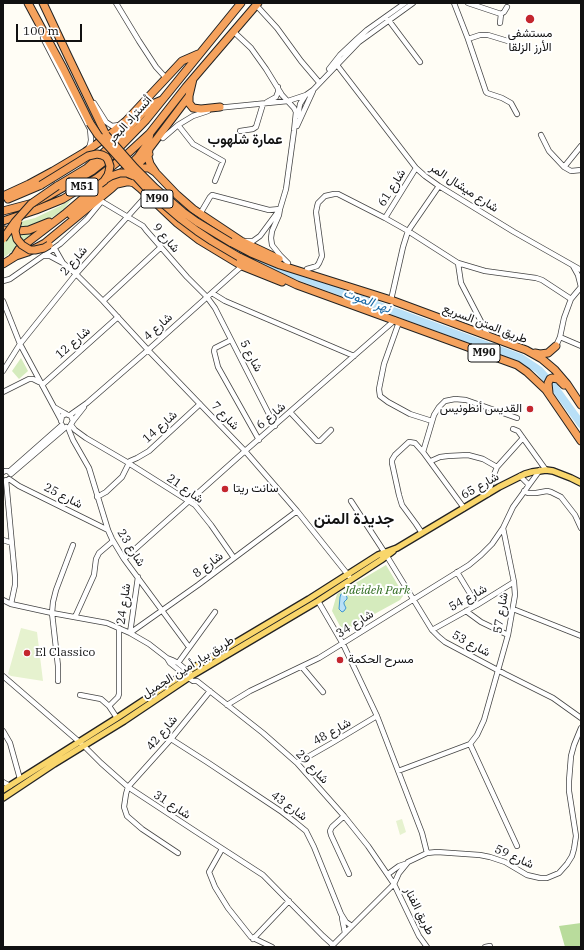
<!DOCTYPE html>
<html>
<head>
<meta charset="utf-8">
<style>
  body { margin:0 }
  #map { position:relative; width:584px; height:950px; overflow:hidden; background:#fffdf5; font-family:"IBM Plex Serif",serif }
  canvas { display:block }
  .frame { position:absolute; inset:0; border:4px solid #111; pointer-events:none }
  .scale { position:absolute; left:16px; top:24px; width:66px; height:18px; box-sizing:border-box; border:2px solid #111; border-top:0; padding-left:5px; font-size:12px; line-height:14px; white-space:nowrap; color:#111; -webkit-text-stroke:3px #fff; paint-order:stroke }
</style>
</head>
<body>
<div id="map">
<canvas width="584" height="950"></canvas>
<div class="frame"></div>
<div class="scale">100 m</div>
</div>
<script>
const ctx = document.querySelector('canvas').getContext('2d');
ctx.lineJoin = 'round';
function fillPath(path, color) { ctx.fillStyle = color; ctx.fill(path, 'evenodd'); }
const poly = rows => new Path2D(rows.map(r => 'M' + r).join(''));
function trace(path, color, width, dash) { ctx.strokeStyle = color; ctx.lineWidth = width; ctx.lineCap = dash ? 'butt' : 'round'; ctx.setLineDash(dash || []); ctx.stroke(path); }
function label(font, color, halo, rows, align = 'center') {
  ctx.font = font + ' "IBM Plex Serif",Vazirmatn,serif'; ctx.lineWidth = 4; ctx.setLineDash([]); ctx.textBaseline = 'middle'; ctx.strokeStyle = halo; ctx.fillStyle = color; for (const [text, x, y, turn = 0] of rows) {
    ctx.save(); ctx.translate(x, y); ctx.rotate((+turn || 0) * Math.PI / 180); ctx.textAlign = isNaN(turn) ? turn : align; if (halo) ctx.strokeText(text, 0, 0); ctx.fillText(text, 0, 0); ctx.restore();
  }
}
const green = poly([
  [72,199,62,211,45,222,21,229,18,226,19,222,35,218,60,206],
  [43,227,6,256,3,258,3,233],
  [21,358,28,371,19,379,12,371],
  [386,565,402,592,403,596,400,600,349,628,344,629,340,626,332,611,337,594]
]);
const forest = poly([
  [581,923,581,947,565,947,559,926]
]);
const pitch = poly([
  [21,628,37,632,43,681,11,676,8,674],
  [402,819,406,832,400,835,396,821]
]);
const water = poly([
  [344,593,347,597,347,599,344,602,344,604,346,608,344,611,342,612,339,609,340,597,341,594,344,593]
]);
const river = poly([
  [221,240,249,258,521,358,539,370,555,388,581,424]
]);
const minor = poly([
  [116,3,139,41,156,67,166,78],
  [454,3,468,39,486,92,487,93,502,98,511,103,517,114],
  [468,3,501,14,504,12,507,7],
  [256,5,277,28,301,61,318,81],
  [387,18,420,62],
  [500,23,501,14],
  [234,32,251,48,266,69,282,95,294,108,296,112,294,131,286,189,280,209,279,215,272,231,271,238,272,245,280,255,288,263],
  [43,38,90,129,91,140,90,145,88,149],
  [468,39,480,35,488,35,511,42],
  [337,65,416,168,425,176,439,186,514,232,581,270],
  [329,69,340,55,357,39,367,30,405,3],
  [267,102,276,97,278,92,278,87],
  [94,103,106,122,112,126,119,125],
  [217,108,288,101,306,95,313,90,359,42,413,3],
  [298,116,300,104,305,96],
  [178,125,193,144,223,161,215,181],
  [297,126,313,91],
  [240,131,253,129,256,127,263,104],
  [541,135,549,151,564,167,571,171,581,170],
  [163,138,178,125,193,116,208,111],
  [564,167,581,146],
  [101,201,143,226,146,230,187,277,207,297,215,308,275,426],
  [200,214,210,197,212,195,269,210,280,209],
  [385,218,416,168],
  [245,241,253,241,260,236,280,209],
  [55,249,63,263],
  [44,256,50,256,63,263,76,274,103,301,148,350,245,451,297,511,349,576],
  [458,263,461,283,488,335],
  [573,266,578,275,581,287],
  [307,269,314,267,317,266,319,263,322,256,316,212,317,207,318,203,325,196,334,194,338,194,385,218,408,231,458,263,485,271,536,278,542,280,571,299],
  [3,281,10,279,60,244,87,219,101,202],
  [212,293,225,301,354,356],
  [391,300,403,247,408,231,439,186],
  [3,301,20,344,61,420],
  [103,301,161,247],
  [399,322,384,364,379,389,380,396,388,402,410,414,432,421],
  [560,337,581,346],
  [231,340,215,348,214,351,218,367,259,440],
  [556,346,560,337,564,318,571,299,581,287],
  [3,371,20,344,76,274,147,195],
  [42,385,118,317],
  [3,392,29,379,33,379,39,382],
  [54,407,66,414,71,416,73,421,70,426],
  [290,412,317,441,320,441,331,430],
  [70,415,87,403,148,350,234,273,242,266],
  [61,421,62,416,66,414],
  [73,421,84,407],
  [71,425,75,430,86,438,127,462],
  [69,427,69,430,73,440,89,468,108,530,112,539,124,559,189,647],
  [513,429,518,431,523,438,546,470],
  [423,452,434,415,439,407,445,401,455,399,466,400,517,418],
  [130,461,137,458,149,451,200,404],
  [431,461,440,457,448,456,468,455,483,459,497,467],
  [130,464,195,505,211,525,234,558],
  [11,470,62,425],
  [3,472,5,471,8,471,11,474],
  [11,474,66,427],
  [520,476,529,485],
  [9,479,19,486,108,530],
  [6,480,15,577,15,585,11,604],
  [524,491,528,493,536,493,547,491,551,492,561,497,575,515,581,528],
  [488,494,495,472,497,467,523,438],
  [97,497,106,492,122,477,128,465],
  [351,501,385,553,432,630,439,637,445,642,505,674,553,698,581,718],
  [422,533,416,524,402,505,399,495,392,463,392,460,395,455,409,442,415,443,423,452,464,508],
  [3,540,12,543],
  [124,559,245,451,395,320],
  [457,572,477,605],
  [3,600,11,604,52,613,107,623,130,633,149,644,167,658,170,663,190,679,193,681,197,681,263,733,297,763,344,816,368,846,394,884,419,936,427,947],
  [318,601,343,644,377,716,422,833,427,853],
  [513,609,581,636],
  [466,611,481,622,508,635],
  [75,617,94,575,96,559,99,553,113,541],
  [432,630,477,605,514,582],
  [130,633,198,585,297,511],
  [130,633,138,577],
  [167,658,172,660,178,663,190,673],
  [178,663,215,612],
  [302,667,323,692],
  [3,676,84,746,101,763,128,787,195,831,263,875,323,936,333,945],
  [58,681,58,666,52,613,53,602,56,590,73,545],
  [80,695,101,699,109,706,117,718],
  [227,705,250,691,319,658,469,565,481,555,492,544,503,528,513,507,529,485,540,470],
  [109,706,118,697,119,694,119,628],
  [3,731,10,743,20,779],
  [171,739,207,762,282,812,295,822,306,831,314,847,341,914,346,922,352,926],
  [470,744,517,846],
  [297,763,332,743,377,716],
  [398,771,470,744,477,735,484,720,508,635,515,595,514,582,503,528],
  [3,782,10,786],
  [344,816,332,827,330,831,331,835,349,874],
  [222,849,209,872,215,887,228,908,251,937,272,947],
  [178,853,142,829,127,816,124,807,126,794,128,787,171,739,210,691],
  [388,874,399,866,405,864],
  [342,918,345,933],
  [253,939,289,901],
  [332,946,394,884,399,873,408,862,427,853,437,852,480,855,490,857,505,862,527,875,540,878,547,878,559,873,567,864,572,856,574,849,576,836,569,791,569,781,571,756,574,745,581,728],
  [485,947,490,946]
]);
const major = poly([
  [3,790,117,718,188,671,309,599,378,555,397,548,499,487,525,474,532,472,546,470,553,471,571,478,581,483],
  [3,798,54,764,124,721,188,678,318,601,381,560,393,551]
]);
const highway = poly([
  [28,3,63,68,90,123],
  [43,3,67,54,106,135],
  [193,79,189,96,149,149,148,157,150,164,156,173,177,195,193,209,241,241,279,259],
  [189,96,189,103,193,108,201,109,220,107],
  [137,176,138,172,143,168,149,168,155,172],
  [117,184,126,182,130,182,134,183,140,188,177,223,199,240,242,266,282,282],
  [57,186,87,168,117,140,150,105,162,100],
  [3,196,29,184,53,171,85,152,108,136,126,121,182,61,198,54],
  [8,199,41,185],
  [3,211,33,203,50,195,92,171,111,156,146,120,241,3],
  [71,215,126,169,138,157,148,143,150,133],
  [3,221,36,210,63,199,97,178,124,157,150,133,186,87,258,3],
  [3,230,18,231,29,230,49,222],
  [230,242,251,253,280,265,391,300,526,350,542,359,555,370,567,384,581,405],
  [13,257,28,252,45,243,112,188,149,154],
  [14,257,19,249,66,213,100,184],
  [239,257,297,285,517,365,527,372,546,390,581,441],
  [3,264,16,256],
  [535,353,540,354,548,353,556,346],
  [549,393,548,383,550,379,552,378,558,379,564,385]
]);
const highwayBridge = poly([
  [90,123,98,135,149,191,160,201,181,219,197,231,212,241,239,257],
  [106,135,135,168,155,188,183,212,197,222,230,242],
  [106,179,111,176,120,173,127,173,134,176],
  [41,185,88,156,97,154,102,155,106,157,108,160,110,166,109,171,108,175,104,181,100,184],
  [18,221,15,231,17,239,22,245,30,250,35,250,44,248,49,245],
  [3,239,15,222,31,204,57,186]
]);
const markers = [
  [530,19,5,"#c4262e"],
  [530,409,4,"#c4262e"],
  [225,489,4,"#c4262e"],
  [27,653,4,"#c4262e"],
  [340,660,4,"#c4262e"]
];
const shields = [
  [82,187,32],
  [157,199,32],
  [484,353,32]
];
const shieldNames = [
  ["M51",82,187],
  ["M90",157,199],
  ["M90",484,353]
];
const poiNames = [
  ["مستشفى",530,34,"center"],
  ["الأرز الزلقا",530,48,"center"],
  ["القديس أنطونيس",522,409,"right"],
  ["سانت ريتا",233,489],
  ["El Classico",35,653],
  ["مسرح الحكمة",348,660]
];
const streetNames = [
  ["أتستراد البحر",130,120,-48],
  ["شارع 61",392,188,-58],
  ["شارع ميشال المر",464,188,33],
  ["شارع 9",166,238,49],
  ["شارع 2",74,261,-49],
  ["طريق المتن السريع",485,324,21],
  ["شارع 4",158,327,-42],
  ["شارع 12",73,343,-41],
  ["شارع 5",251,356,62],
  ["شارع 7",225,416,46],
  ["شارع 6",271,416,-41],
  ["شارع 14",160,427,-42],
  ["شارع 65",480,486,-30],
  ["شارع 21",185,489,35],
  ["شارع 25",63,496,27],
  ["شارع 23",131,548,58],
  ["شارع 8",208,565,-37],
  ["شارع 54",468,598,-30],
  ["شارع 24",124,604,-82],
  ["شارع 57",501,613,-81],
  ["شارع 34",355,624,-32],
  ["شارع 53",471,644,28],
  ["طريق بيار أمين الجميل",188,667,-32],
  ["شارع 48",332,732,-30],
  ["شارع 42",162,733,-50],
  ["شارع 29",312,767,46],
  ["شارع 31",172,805,33],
  ["شارع 43",289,806,36],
  ["شارع 59",514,857,24],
  ["طريق الفنار",419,911,63]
];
const parkNames = [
  ["Jdeideh Park",377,591]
];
const waterNames = [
  ["نهر الموت",367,301,20]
];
const quarterNames = [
  ["عمارة شلهوب",245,140]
];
const districtNames = [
  ["جديدة المتن",354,519]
];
fillPath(green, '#d5ebbd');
fillPath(forest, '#b9dc9c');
fillPath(pitch, '#e6f2cf');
fillPath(water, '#b9e0f7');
trace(water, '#3f96cf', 1);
trace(river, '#b9e0f7', 8);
trace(minor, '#444', 6);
trace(major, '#222', 8);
trace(highway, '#222', 9);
trace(minor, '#fff', 4.5);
trace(major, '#f9d66b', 5.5);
trace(highway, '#f5a25d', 7);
trace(highwayBridge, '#222', 9, []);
trace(highwayBridge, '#f5a25d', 7);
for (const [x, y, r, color] of markers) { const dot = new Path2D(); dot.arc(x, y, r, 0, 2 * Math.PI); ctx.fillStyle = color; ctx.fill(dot); trace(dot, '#fff', 1.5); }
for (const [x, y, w] of shields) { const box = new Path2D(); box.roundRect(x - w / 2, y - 9, w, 18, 3); ctx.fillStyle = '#fff'; ctx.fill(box); trace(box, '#111', 1); }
label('bold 11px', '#111', null, shieldNames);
label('12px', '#111', '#fff', poiNames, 'left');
label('12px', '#111', '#fff', streetNames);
label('italic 12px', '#2f6b1f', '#fff', parkNames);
label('italic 13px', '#1768a6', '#fff', waterNames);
label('bold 14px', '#111', '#fff', quarterNames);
label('bold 16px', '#111', '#fff', districtNames);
</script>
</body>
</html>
